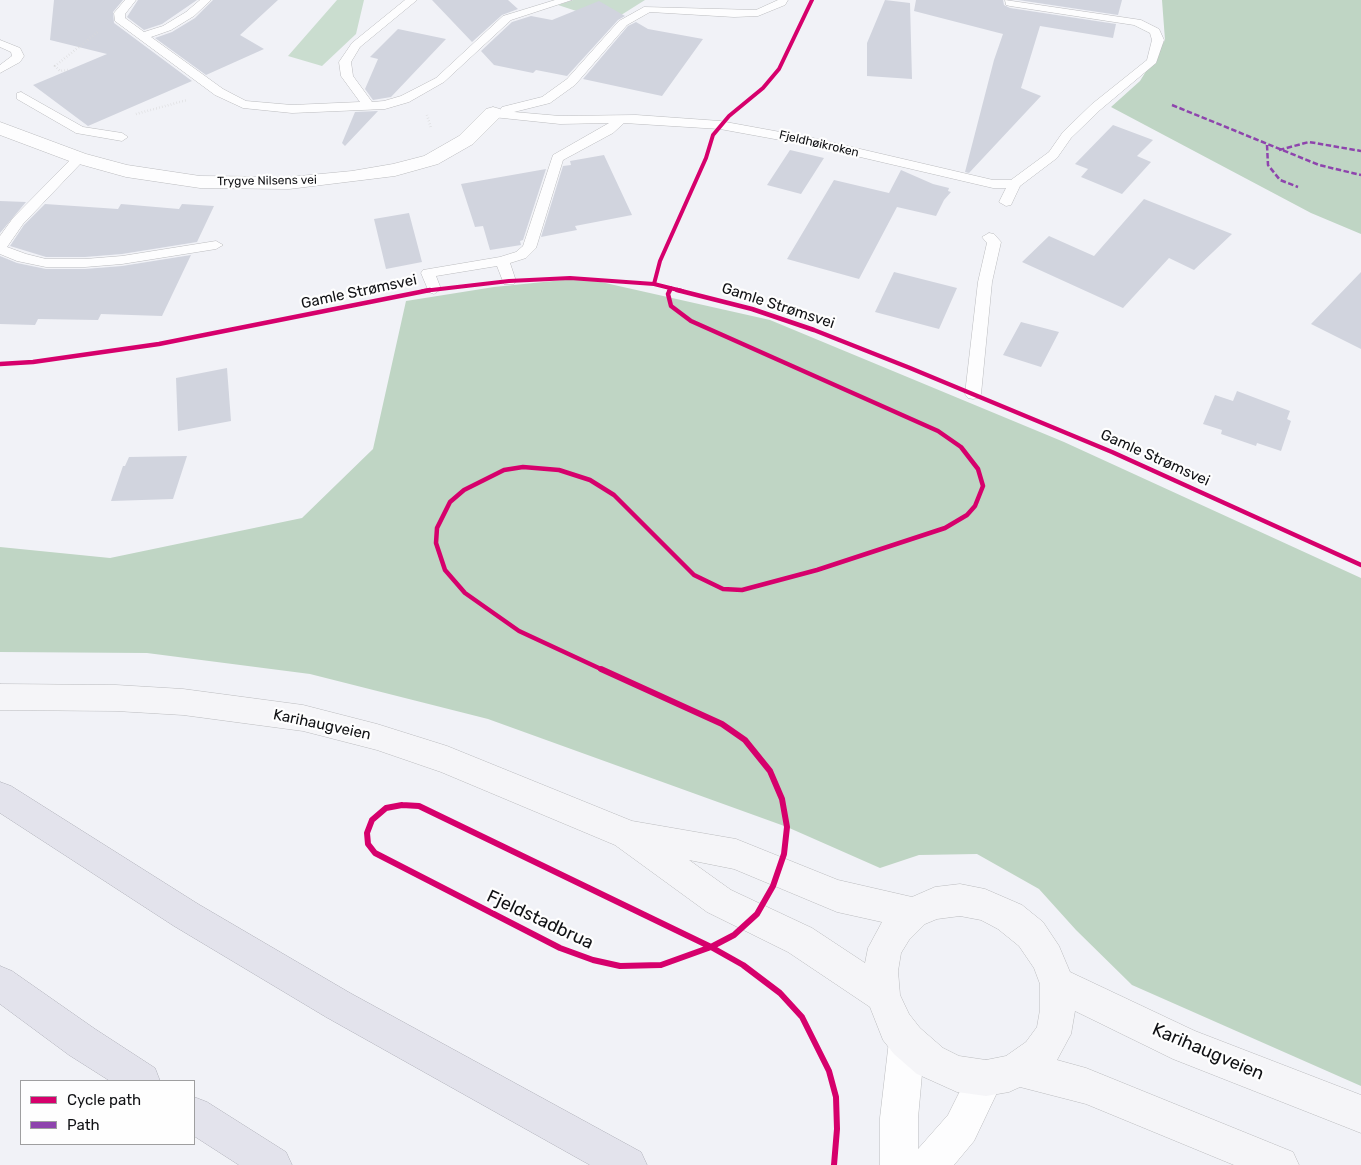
<!DOCTYPE html>
<html>
<head>
<meta charset="utf-8">
<style>
  body { margin:0 }
  #map { position:relative; width:1361px; height:1165px; overflow:hidden; background:#f1f2f7; font-family:Rubik,sans-serif }
  canvas { display:block }
  .legend { position:absolute; left:20px; top:1080px; width:175px; height:65px; box-sizing:border-box; background:#fefefe; border:1px solid #9f9fa0; margin:0; padding:6px 9px; list-style:none; font-size:15px; color:#101114 }
  .legend li { display:flex; align-items:center; gap:10px; height:25px }
  .legend b { width:25px; border:1px solid #9f9fa0 }
</style>
</head>
<body>
<div id="map">
<canvas width="1361" height="1165"></canvas>
<ul class="legend">
<li><b style="height:6px;background:#d6006c"></b>Cycle path</li>
<li><b style="height:6px;background:#8e44ad"></b>Path</li>
</ul>
</div>
<script>
const ctx = document.querySelector('canvas').getContext('2d');
ctx.lineJoin = 'round';
function fillPath(path, color) { ctx.fillStyle = color; ctx.fill(path, 'evenodd'); }
const poly = rows => new Path2D(rows.map(r => 'M' + r).join(''));
function trace(path, color, width, dash) { ctx.strokeStyle = color; ctx.lineWidth = width; ctx.lineCap = dash ? 'butt' : 'round'; ctx.setLineDash(dash || []); ctx.stroke(path); }
function label(font, color, halo, rows, align = 'center') {
  ctx.font = font + ' Rubik,sans-serif'; ctx.lineWidth = 4.5; ctx.setLineDash([]); ctx.textBaseline = 'middle'; ctx.strokeStyle = halo; ctx.fillStyle = color; for (const [text, x, y, turn = 0] of rows) {
    ctx.save(); ctx.translate(x, y); ctx.rotate((+turn || 0) * Math.PI / 180); ctx.textAlign = isNaN(turn) ? turn : align; if (halo) ctx.strokeText(text, 0, 0); ctx.fillText(text, 0, 0); ctx.restore();
  }
}
const green = poly([
  [337,0,364,0,356,34,322,66,288,56],
  [573,0,645,0,610,22,558,5]
]);
const forest = poly([
  [1162,0,1361,0,1361,234,1311,213,1111,107,1140,81,1165,40],
  [583,278,770,320,1064,442,1361,578,1361,1086,1132,985,1076,930,1039,889,977,854,919,855,880,868,787,827,488,719,310,674,147,653,0,652,0,547,110,558,302,518,373,449,406,301,494,287]
]);
const building = poly([
  [54,0,123,0,113,12,114,23,192,81,88,126,33,85,107,54,50,40],
  [138,0,197,0,162,24,144,30,127,17],
  [213,0,278,0,240,35,264,49,206,75,155,38,172,32,195,18],
  [432,0,508,0,518,9,502,15,472,42],
  [885,0,910,3,912,79,867,76,867,43],
  [916,0,1003,0,1004,5,1010,8,1116,24,1113,38,1040,26,1021,88,1041,96,969,173,965,172,994,60,1003,34,914,11],
  [1018,0,1122,0,1118,15],
  [599,1,625,16,618,20,567,76,536,70,533,73,494,65,481,51,512,22,531,16,552,20],
  [636,22,648,29,703,39,662,96,583,79,628,26],
  [398,29,446,39,391,97,373,100,365,89,378,59,370,57],
  [378,111,345,146,342,143,355,112],
  [1113,125,1153,140,1137,156,1151,162,1122,194,1081,177,1088,169,1075,164],
  [790,150,824,158,801,194,767,185],
  [604,155,632,215,575,226,577,230,541,237,563,166,571,165,570,161],
  [546,169,523,240,520,241,521,245,490,250,483,226,475,227,461,184],
  [901,170,933,184,949,188,948,191,951,192,944,200,936,216,897,207,859,279,787,259,834,180,889,193],
  [1144,199,1232,234,1194,270,1169,258,1123,308,1022,262,1049,236,1094,256],
  [0,201,26,202,0,233],
  [45,204,118,209,121,204,179,209,182,204,214,206,197,242,122,254,85,257,46,257,10,246,24,225],
  [409,213,422,262,386,269,374,219],
  [191,255,162,316,101,314,98,320,38,319,35,325,0,324,0,256,17,263,46,269,85,269,122,266],
  [894,272,957,288,939,329,875,312],
  [1361,272,1361,349,1311,324],
  [1021,322,1059,332,1041,367,1003,355],
  [227,368,231,421,178,431,176,378],
  [1237,391,1290,411,1287,419,1291,421,1281,451,1257,443,1256,446,1221,434,1222,430,1203,424,1215,395,1233,401],
  [187,456,173,499,111,501,123,466,125,466,129,457]
]);
const path = poly([
  [68,70,60,71,55,66,99,31],
  [136,114,187,100],
  [427,115,431,128]
]);
const lane = poly([
  [125,0,136,0,125,14,125,18,144,32,163,26,186,12,200,0,211,0,194,16,171,30,151,37,223,89,246,101,292,105,360,102,341,76,339,62,352,43,405,0,417,0,360,47,351,62,353,76,372,102,384,101,401,96,436,78,503,16,555,0,572,0,511,20,444,82,409,102,385,109,292,113,243,108,215,95,115,21,114,13,125,0],
  [778,0,788,0,785,5,758,16,734,17,650,12,627,25,575,85,550,103,514,112,560,116,636,115,720,121,813,138,993,180,1011,180,1049,152,1063,132,1092,104,1147,60,1152,40,1150,33,1134,25,1010,6,1006,5,1005,0,1141,20,1159,29,1164,40,1156,63,1100,110,1071,138,1057,158,1020,186,1011,205,1006,206,999,202,1006,188,993,188,813,146,720,129,624,123,613,133,563,160,536,248,526,258,510,263,516,281,514,284,504,284,497,266,436,276,441,289,434,294,429,292,421,273,423,270,500,257,516,252,523,246,553,155,609,123,560,124,493,117,489,116,487,113,489,110,500,110,502,107,542,97,567,79,619,21,644,7,756,10,778,0],
  [0,40,20,48,24,56,20,62,0,73,0,65,12,56,11,52,0,47,0,40],
  [21,92,83,127,122,133,128,137,122,141,76,133,17,99,17,93,21,92],
  [79,154,85,158,83,161,23,224,7,247,26,254,46,259,85,259,122,256,216,241,223,245,216,249,122,264,85,267,46,267,17,261,0,254,0,236,13,218,75,155,79,154],
  [989,233,994,234,1001,242,992,282,981,394,978,398,973,399,968,398,965,394,978,282,987,243,982,237,989,233]
]);
const street = poly([
  [493,107,500,109,503,113,500,117,473,144,438,164,395,176,289,189,200,188,126,177,72,162,0,135,0,122,86,154,127,165,200,176,289,177,352,171,393,164,424,156,459,136,486,109,493,107],
  [907,1023,920,1028,925,1041,918,1118,918,1149,948,1115,973,1065,986,1060,999,1065,1004,1078,974,1141,954,1165,880,1165,880,1118,889,1041,894,1028,907,1023]
]);
const secondary = poly([
  [0,684,116,685,183,689,303,705,377,724,447,746,632,821,736,839,838,880,912,897,935,887,960,884,985,889,1022,905,1043,922,1059,946,1070,972,1195,1031,1361,1095,1361,1133,1173,1059,1075,1011,1071,1034,1057,1060,1086,1068,1293,1152,1299,1165,1234,1165,1086,1104,1020,1087,1009,1092,986,1096,957,1092,917,1074,894,1054,883,1040,870,1007,788,952,707,912,615,845,441,772,377,750,303,731,183,715,116,711,0,710,0,684],
  [689,860,734,869,837,912,882,922,868,948,865,963,812,928,731,890,689,860],
  [960,916,981,920,998,929,1019,946,1034,968,1040,984,1040,1010,1037,1027,1026,1042,1006,1056,986,1060,959,1056,943,1048,920,1028,909,1014,900,995,898,971,901,953,909,940,925,924,937,919,960,916]
]);
const highway = poly([
  [0,782,11,786,198,904,350,993,641,1152,647,1165,590,1165,326,1017,174,926,0,813,0,782],
  [0,966,12,971,95,1029,155,1068,160,1081,110,1081,69,1055,0,1004,0,966],
  [194,1097,207,1102,286,1152,292,1165,239,1165,194,1136,194,1097]
]);
const quiet = poly([
  [1172,105,1319,165,1361,175],
  [1267,145,1268,165,1280,180,1298,187],
  [1279,150,1309,142,1361,151]
]);
const cyclewayFar2 = poly([
  [654,284,660,261,706,158,713,135,729,116,763,88,779,69,812,0],
  [423,291,509,281,570,278,654,284,682,291],
  [669,291,671,288]
]);
const cyclewayFar1 = poly([
  [677,290,752,309,814,330,910,368,1112,452,1361,565],
  [0,364,33,362,159,344,430,290],
  [603,670,519,631,465,593,445,570,436,543,437,528,450,502,464,490,504,470,523,467,559,470,590,480,614,495,694,575,723,589,742,590,817,570,945,528,967,515,975,506,983,486,978,469,961,447,938,431,691,321,671,306,668,294,670,290]
]);
const cycleway = poly([
  [601,669,722,724,745,740,770,771,782,799,787,827,784,854,773,886,757,914,734,935,711,947],
  [402,805,419,806,711,947,661,965,620,966,593,960,560,948,375,853,368,844,367,833,372,820,386,808,402,805],
  [711,947,743,965,780,993,802,1017,829,1071,836,1097,837,1129,834,1165]
]);
const farStreetnames = [
  ["Fjeldhøikroken",819,144,13],
  ["Trygve Nilsens vei",267,181,-1]
];
const streetNames = [
  ["Gamle Strømsvei",359,292,-12],
  ["Gamle Strømsvei",778,306,18],
  ["Gamle Strømsvei",1155,458,24],
  ["Karihaugveien",322,725,12]
];
const nearStreetnames = [
  ["Fjeldstadbrua",540,920,25],
  ["Karihaugveien",1208,1052,23]
];
fillPath(green, '#caddcf');
fillPath(forest, '#bfd5c4');
fillPath(building, '#d1d4de');
trace(lane, '#bbbcbf', 1);
trace(street, '#bbbcbf', 1);
trace(secondary, '#bbbcbf', 1);
trace(highway, '#b0b1ba', 1);
trace(path, '#d8d8d9', 2.5, [0.5, 2.5]);
fillPath(lane, '#fdfdfe');
fillPath(street, '#fdfdfe');
fillPath(secondary, '#f5f5f8');
fillPath(highway, '#e3e3ec');
trace(quiet, '#8e44ad', 2.5, [5.5, 2.5]);
trace(cyclewayFar2, '#d6006c', 4);
trace(cyclewayFar1, '#d6006c', 4.5);
trace(cycleway, '#d6006c', 6);
label('12px', '#101114', '#fefefe', farStreetnames);
label('15px', '#101114', '#fefefe', streetNames);
label('18px', '#101114', '#fefefe', nearStreetnames);
</script>
</body>
</html>
